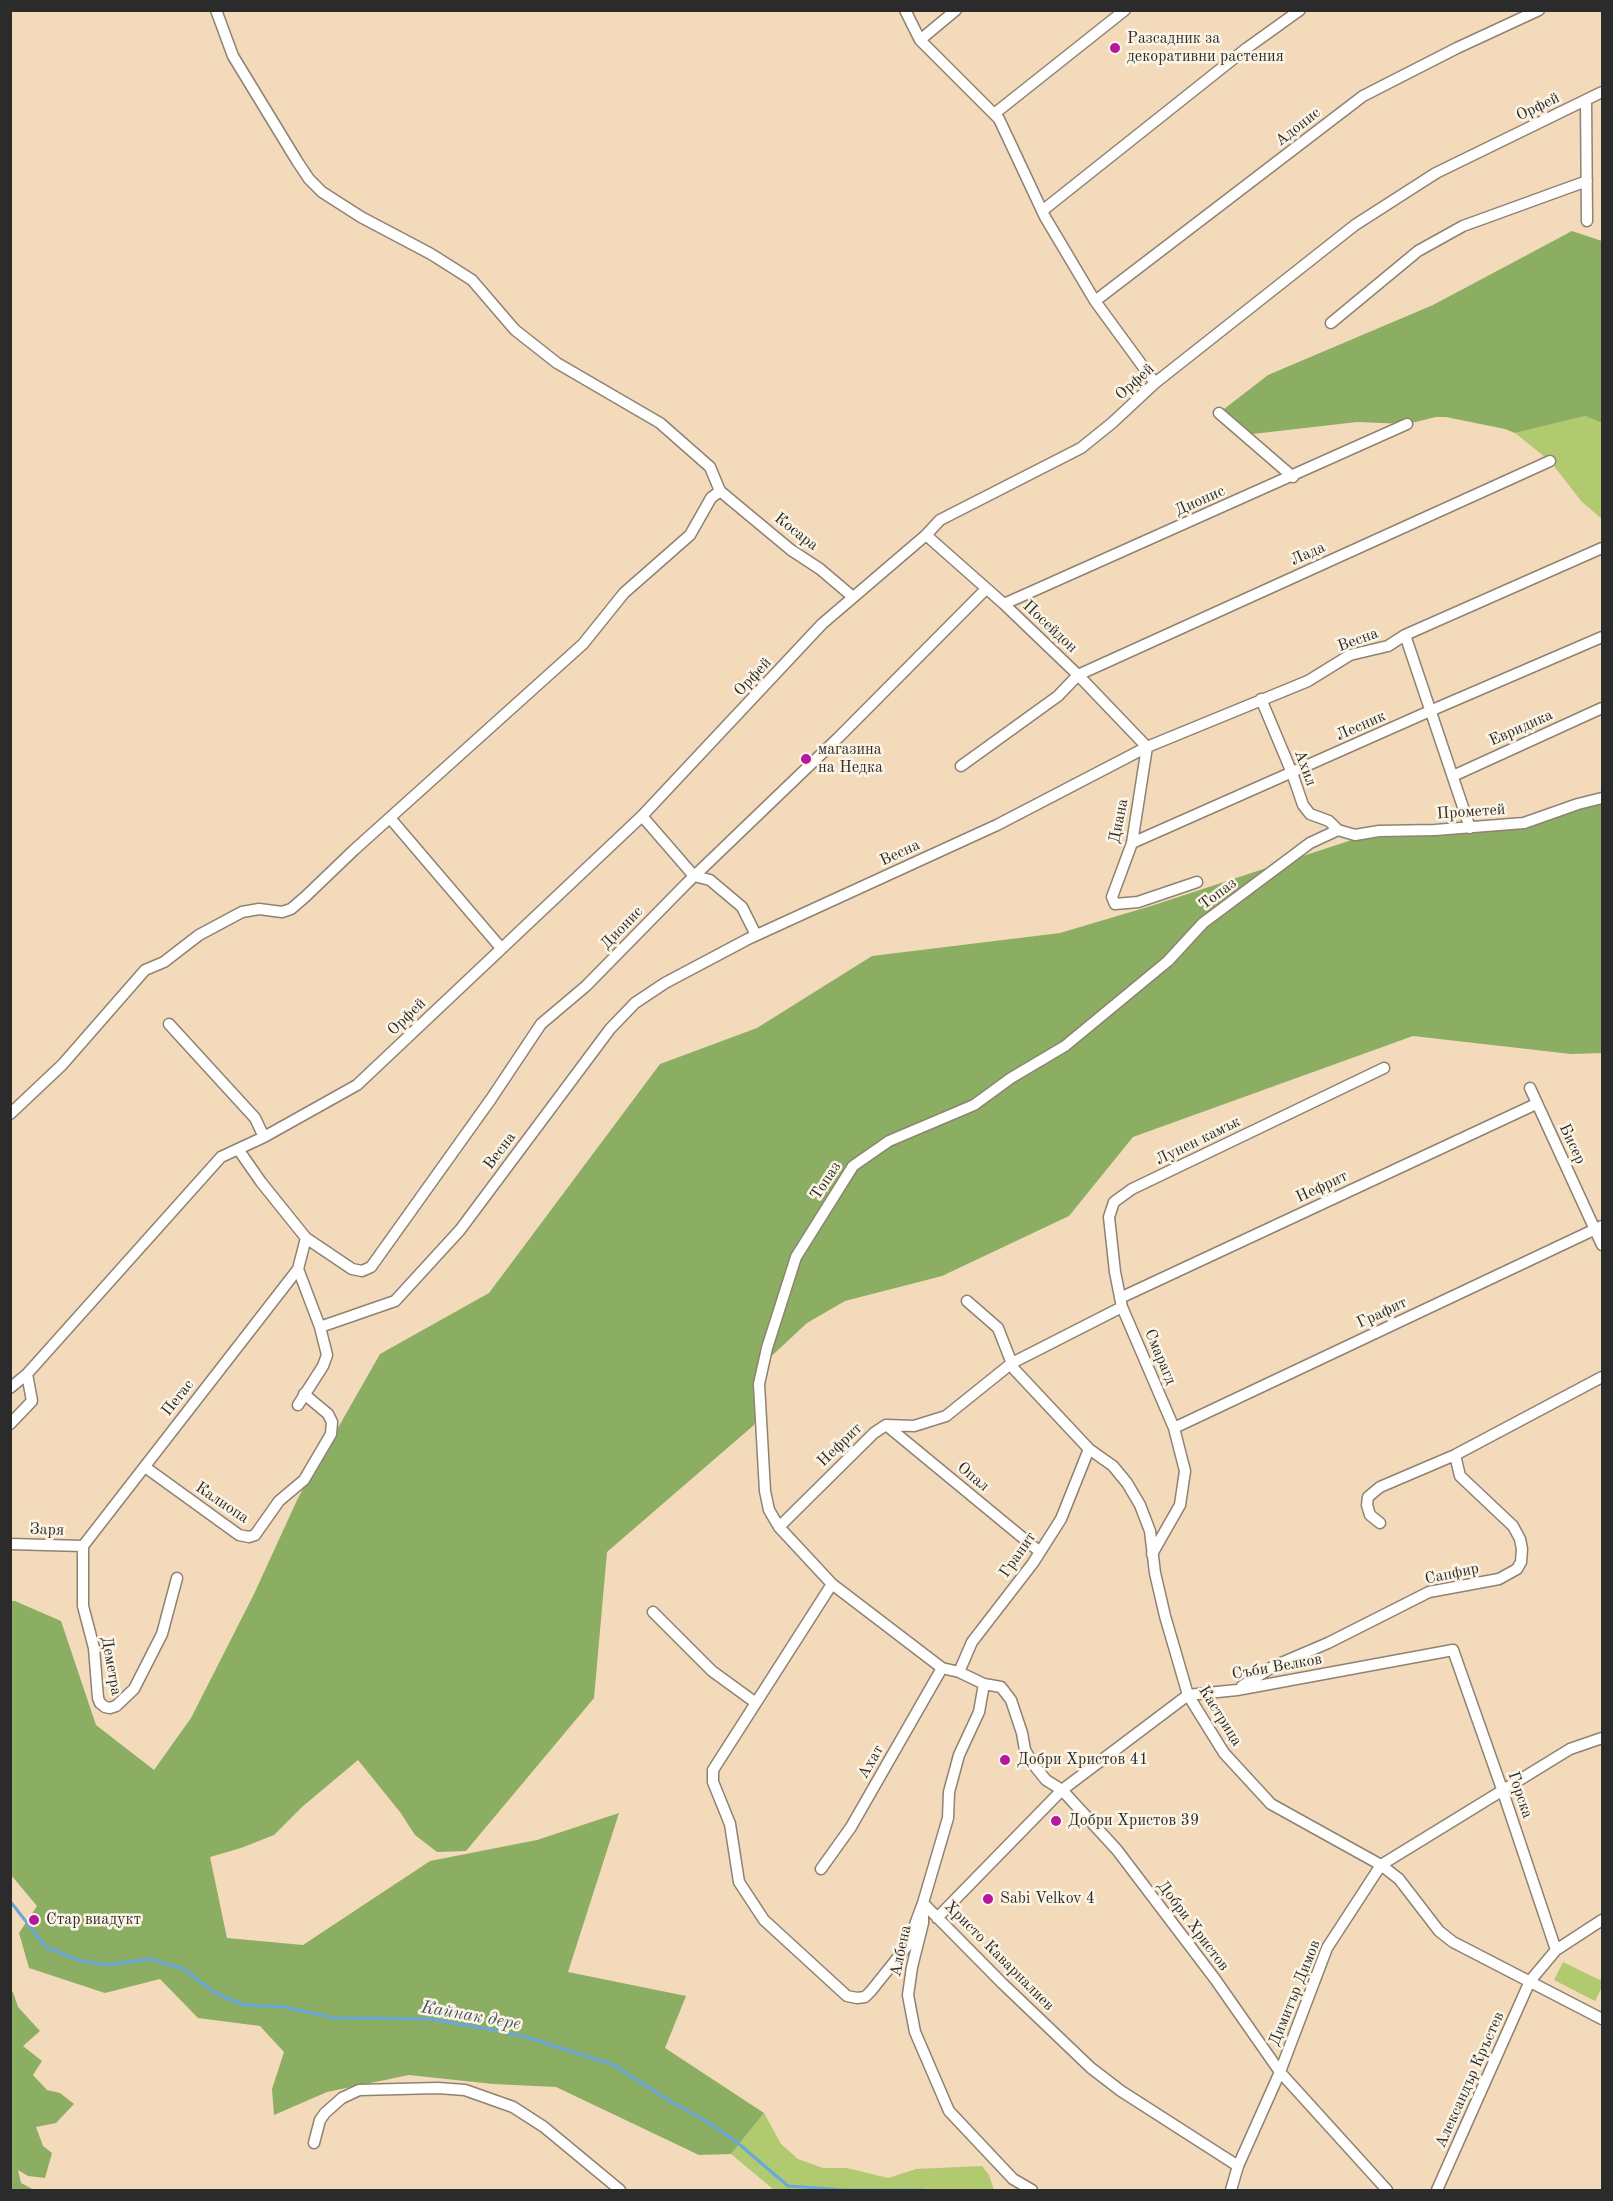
<!DOCTYPE html>
<html>
<head>
<meta charset="utf-8">
<style>
  body { margin:0 }
  #map { position:relative; width:1613px; height:2201px; overflow:hidden; background:#f3dabb; font-family:"Old Standard TT",serif }
  canvas { display:block }
  .frame { position:absolute; inset:0; border:12px solid #2b2b2b; pointer-events:none }
</style>
</head>
<body>
<div id="map">
<canvas width="1613" height="2201"></canvas>
<div class="frame"></div>
</div>
<script>
const ctx = document.querySelector('canvas').getContext('2d');
ctx.lineJoin = 'round';
function fillPath(path, color) { ctx.fillStyle = color; ctx.fill(path, 'evenodd'); }
const poly = rows => new Path2D(rows.map(r => 'M' + r).join(''));
function trace(path, color, width, dash) { ctx.strokeStyle = color; ctx.lineWidth = width; ctx.lineCap = dash ? 'butt' : 'round'; ctx.setLineDash(dash || []); ctx.stroke(path); }
function label(font, color, halo, rows, align = 'center') {
  ctx.font = font + ' "Old Standard TT",serif'; ctx.lineWidth = 5; ctx.setLineDash([]); ctx.textBaseline = 'middle'; ctx.strokeStyle = halo; ctx.fillStyle = color; for (const [text, x, y, turn = 0] of rows) {
    ctx.save(); ctx.translate(x, y); ctx.rotate((+turn || 0) * Math.PI / 180); ctx.textAlign = isNaN(turn) ? turn : align; if (halo) ctx.strokeText(text, 0, 0); ctx.fillText(text, 0, 0); ctx.restore();
  }
}
const green = poly([
  [1585,416,1602,423,1602,519,1582,502,1550,461,1515,433],
  [1563,1962,1602,1981,1602,1987,1595,2001,1554,1980],
  [764,2113,781,2144,798,2159,823,2168,847,2168,888,2178,916,2169,982,2166,989,2175,994,2190,774,2190,731,2154]
]);
const forest = poly([
  [1572,231,1602,241,1602,423,1585,416,1515,433,1505,429,1446,417,1436,417,1407,424,1357,422,1244,435,1219,413,1268,375,1433,305],
  [1602,799,1602,1053,1571,1054,1413,1036,1133,1137,1069,1216,942,1276,845,1301,807,1323,763,1364,761,1403,754,1425,607,1552,594,1698,466,1851,437,1852,415,1835,400,1812,358,1760,302,1807,274,1835,241,1848,210,1857,227,1938,303,1945,430,1861,537,1840,619,1813,568,1972,686,1996,665,2048,764,2113,731,2154,699,2155,556,2087,493,2084,409,2075,327,2092,274,2115,272,2089,284,2052,260,2026,198,2018,160,1979,105,1993,29,1968,19,1933,37,1906,11,1875,10,1601,15,1601,61,1621,96,1725,154,1770,191,1718,254,1594,298,1498,380,1354,489,1293,660,1064,757,1028,872,956,1060,933,1151,906,1379,831,1524,823],
  [10,1992,13,1992,18,2007,40,2031,23,2046,42,2061,33,2075,47,2090,60,2093,74,2104,56,2123,36,2127,43,2146,52,2153,45,2178,28,2176,18,2170,21,2183,34,2190,11,2190]
]);
const stream = poly([
  [10,1901,46,1947,81,1961,108,1965,150,1959,184,1969,215,1993,244,2005,284,2007,335,2018,429,2019,494,2030,526,2037,614,2065,665,2098,711,2124,739,2144,788,2186,845,2190,923,2190]
]);
const street = poly([
  [216,10,233,56,297,161,309,179,322,192,361,217,431,254,472,280,515,330,557,363,660,423,710,467,720,491,791,550,820,569,853,597],
  [905,10,920,40,999,119,1045,217,1095,301,1155,383],
  [920,40,956,10],
  [1586,100,1587,221],
  [994,114,1125,10],
  [1042,211,1247,48,1300,10],
  [1095,301,1363,96,1457,48,1539,10],
  [1331,323,1418,251,1463,226,1587,181],
  [1219,413,1293,477],
  [926,535,1004,604,1078,675,1147,747,1132,843,1112,897,1115,904,1138,902,1197,882],
  [1004,604,1407,424],
  [1405,635,1470,828],
  [1261,699,1292,773,1303,805,1310,814,1329,821,1338,830,1355,835,1379,831,1435,830,1524,823,1578,804,1602,798],
  [961,766,1058,696,1078,675,1550,461],
  [1453,776,1602,708],
  [642,816,694,876,710,880,742,907,756,935],
  [390,818,501,948],
  [1338,830,1310,843,1203,923,1168,961,1065,1046,1011,1078,974,1105,889,1141,853,1166,796,1257,767,1348,759,1384,765,1491,769,1510,779,1527,832,1584,942,1668,959,1672,984,1684,1001,1687,1011,1700,1022,1733,1025,1750,1033,1764,1046,1780,1062,1790,1117,1850,1215,1979,1280,2072,1387,2190],
  [1132,843,1430,711,1602,637],
  [169,1024,255,1118,264,1137],
  [1530,1088,1602,1245],
  [10,1114,62,1065,145,970,164,962,199,935,242,912,259,909,282,912,291,909,305,897,354,850,583,644,624,593,690,535,711,498,720,491],
  [238,1149,261,1182,306,1238,298,1269,320,1327,327,1355,323,1366,298,1405],
  [306,1238,352,1269,362,1271,371,1267,491,1099,541,1024,586,986,687,883,838,738,986,589],
  [1120,1298,1536,1104],
  [967,1301,998,1328,1014,1369,1089,1449,1113,1466,1127,1483,1140,1505,1150,1531,1155,1573,1165,1616,1188,1695,1224,1753,1271,1804,1381,1865,1399,1879,1439,1931,1453,1942,1602,2019],
  [320,1327,395,1301,460,1230,610,1029,635,1003,665,983,748,939,997,825,1147,747,1308,681,1350,655,1388,646,1405,635,1602,548],
  [10,1388,27,1374,221,1157,264,1137,357,1085,642,816,822,624,926,535,940,520,1081,448,1112,423,1155,383,1355,225,1436,173,1602,92],
  [10,1424,32,1401,27,1374],
  [886,1425,1040,1552],
  [1174,1428,1602,1226],
  [145,1467,239,1535,249,1537,255,1535,279,1501,304,1480,331,1434,332,1422,328,1414,304,1394],
  [1380,1523,1370,1515,1367,1505,1368,1497,1380,1487,1455,1455,1602,1377],
  [779,1527,874,1433,886,1425,914,1426,946,1416,1012,1363,1122,1307],
  [10,1544,83,1546],
  [83,1546,298,1269],
  [83,1546,83,1606,94,1648,98,1698,100,1703,105,1707,110,1708,116,1706,134,1689,162,1634,177,1578],
  [1152,1554,1180,1505,1185,1471,1174,1428,1122,1307,1115,1272,1109,1217,1114,1202,1132,1189,1384,1068],
  [832,1584,713,1770,713,1782,730,1824,739,1882,764,1920,847,1996,857,1998,865,1997,871,1991,907,1946,923,1903,1002,1983,1091,2068,1121,2091,1238,2166],
  [653,1612,712,1671,756,1703],
  [959,1672,972,1642,1033,1563,1061,1519,1089,1449],
  [984,1684,979,1712,959,1755,949,1792,948,1818,923,1903,923,1923,912,1967,908,1995,915,2032,949,2111,1013,2179,1032,2190],
  [1242,1686,1274,1666,1328,1643,1429,1592,1499,1579,1517,1569,1521,1562,1522,1549,1520,1539,1513,1526,1460,1476,1455,1455],
  [821,1869,851,1827,942,1668],
  [937,1918,1062,1790,1188,1695,1237,1690,1453,1650,1502,1789,1556,1950],
  [314,2143,320,2120,325,2113,342,2098,359,2090,438,2088,465,2090,513,2107,544,2127,620,2190],
  [1231,2190,1238,2166,1280,2072,1327,1948,1381,1865,1570,1749,1602,1738],
  [1437,2190,1530,1981,1556,1950,1602,1920]
]);
const markers = [
  [1115,48,6,"#b5179e"],
  [806,759,6,"#b5179e"],
  [1005,1760,6,"#b5179e"],
  [1056,1821,6,"#b5179e"],
  [988,1899,6,"#b5179e"],
  [34,1920,6,"#b5179e"]
];
const poiNames = [
  ["Разсадник за",1127,39],
  ["декоративни растения",1127,57],
  ["магазина",818,750],
  ["на Недка",818,768],
  ["Добри Христов 41",1017,1760],
  ["Добри Христов 39",1068,1821],
  ["Sabi Velkov 4",1000,1899],
  ["Стар виадукт",46,1920]
];
const streetNames = [
  ["Орфей",1538,107,-26],
  ["Адонис",1298,127,-38],
  ["Орфей",1135,382,-42],
  ["Дионис",1200,501,-24],
  ["Косара",796,532,38],
  ["Лада",1308,554,-24],
  ["Посейдон",1050,627,43],
  ["Весна",1358,640,-20],
  ["Орфей",753,677,-47],
  ["Лесник",1361,726,-24],
  ["Евридика",1521,728,-24],
  ["Ахил",1305,768,70],
  ["Прометей",1471,812,-4],
  ["Диана",1119,821,-79],
  ["Весна",900,853,-25],
  ["Топаз",1218,894,-37],
  ["Дионис",622,928,-46],
  ["Орфей",407,1017,-44],
  ["Лунен камък",1198,1141,-26],
  ["Бисер",1572,1144,65],
  ["Весна",500,1151,-53],
  ["Топаз",826,1181,-57],
  ["Нефрит",1322,1187,-25],
  ["Графит",1382,1313,-25],
  ["Смарагд",1160,1357,67],
  ["Пегас",178,1398,-52],
  ["Нефрит",840,1445,-44],
  ["Опал",973,1477,40],
  ["Калиопа",222,1503,34],
  ["Заря",47,1530,2],
  ["Гранит",1018,1555,-55],
  ["Сапфир",1452,1574,-12],
  ["Деметра",111,1666,80],
  ["Съби Велков",1277,1667,-10],
  ["Кастрица",1220,1716,58],
  ["Ахат",871,1762,-60],
  ["Горска",1520,1795,71],
  ["Добри Христов",1193,1926,53],
  ["Албена",901,1951,-78],
  ["Христо Каварналиев",999,1956,45],
  ["Димитър Димов",1295,1993,-68],
  ["Александър Кръстев",1470,2080,-66]
];
const waterNames = [
  ["Кайнак дере",471,2016,10]
];
fillPath(green, '#b1ca6f');
fillPath(forest, '#8cae62');
trace(stream, '#6aa7dc', 3);
trace(street, '#8f8273', 13);
trace(street, '#fff', 10);
for (const [x, y, r, color] of markers) { const dot = new Path2D(); dot.arc(x, y, r, 0, 2 * Math.PI); ctx.fillStyle = color; ctx.fill(dot); trace(dot, '#fcf5e5', 2); }
label('16px', '#2b2b2b', '#fcf5e5', poiNames, 'left');
label('16px', '#2b2b2b', '#fcf5e5', streetNames);
label('italic 18px', '#415669', '#fcf5e5', waterNames);
</script>
</body>
</html>
